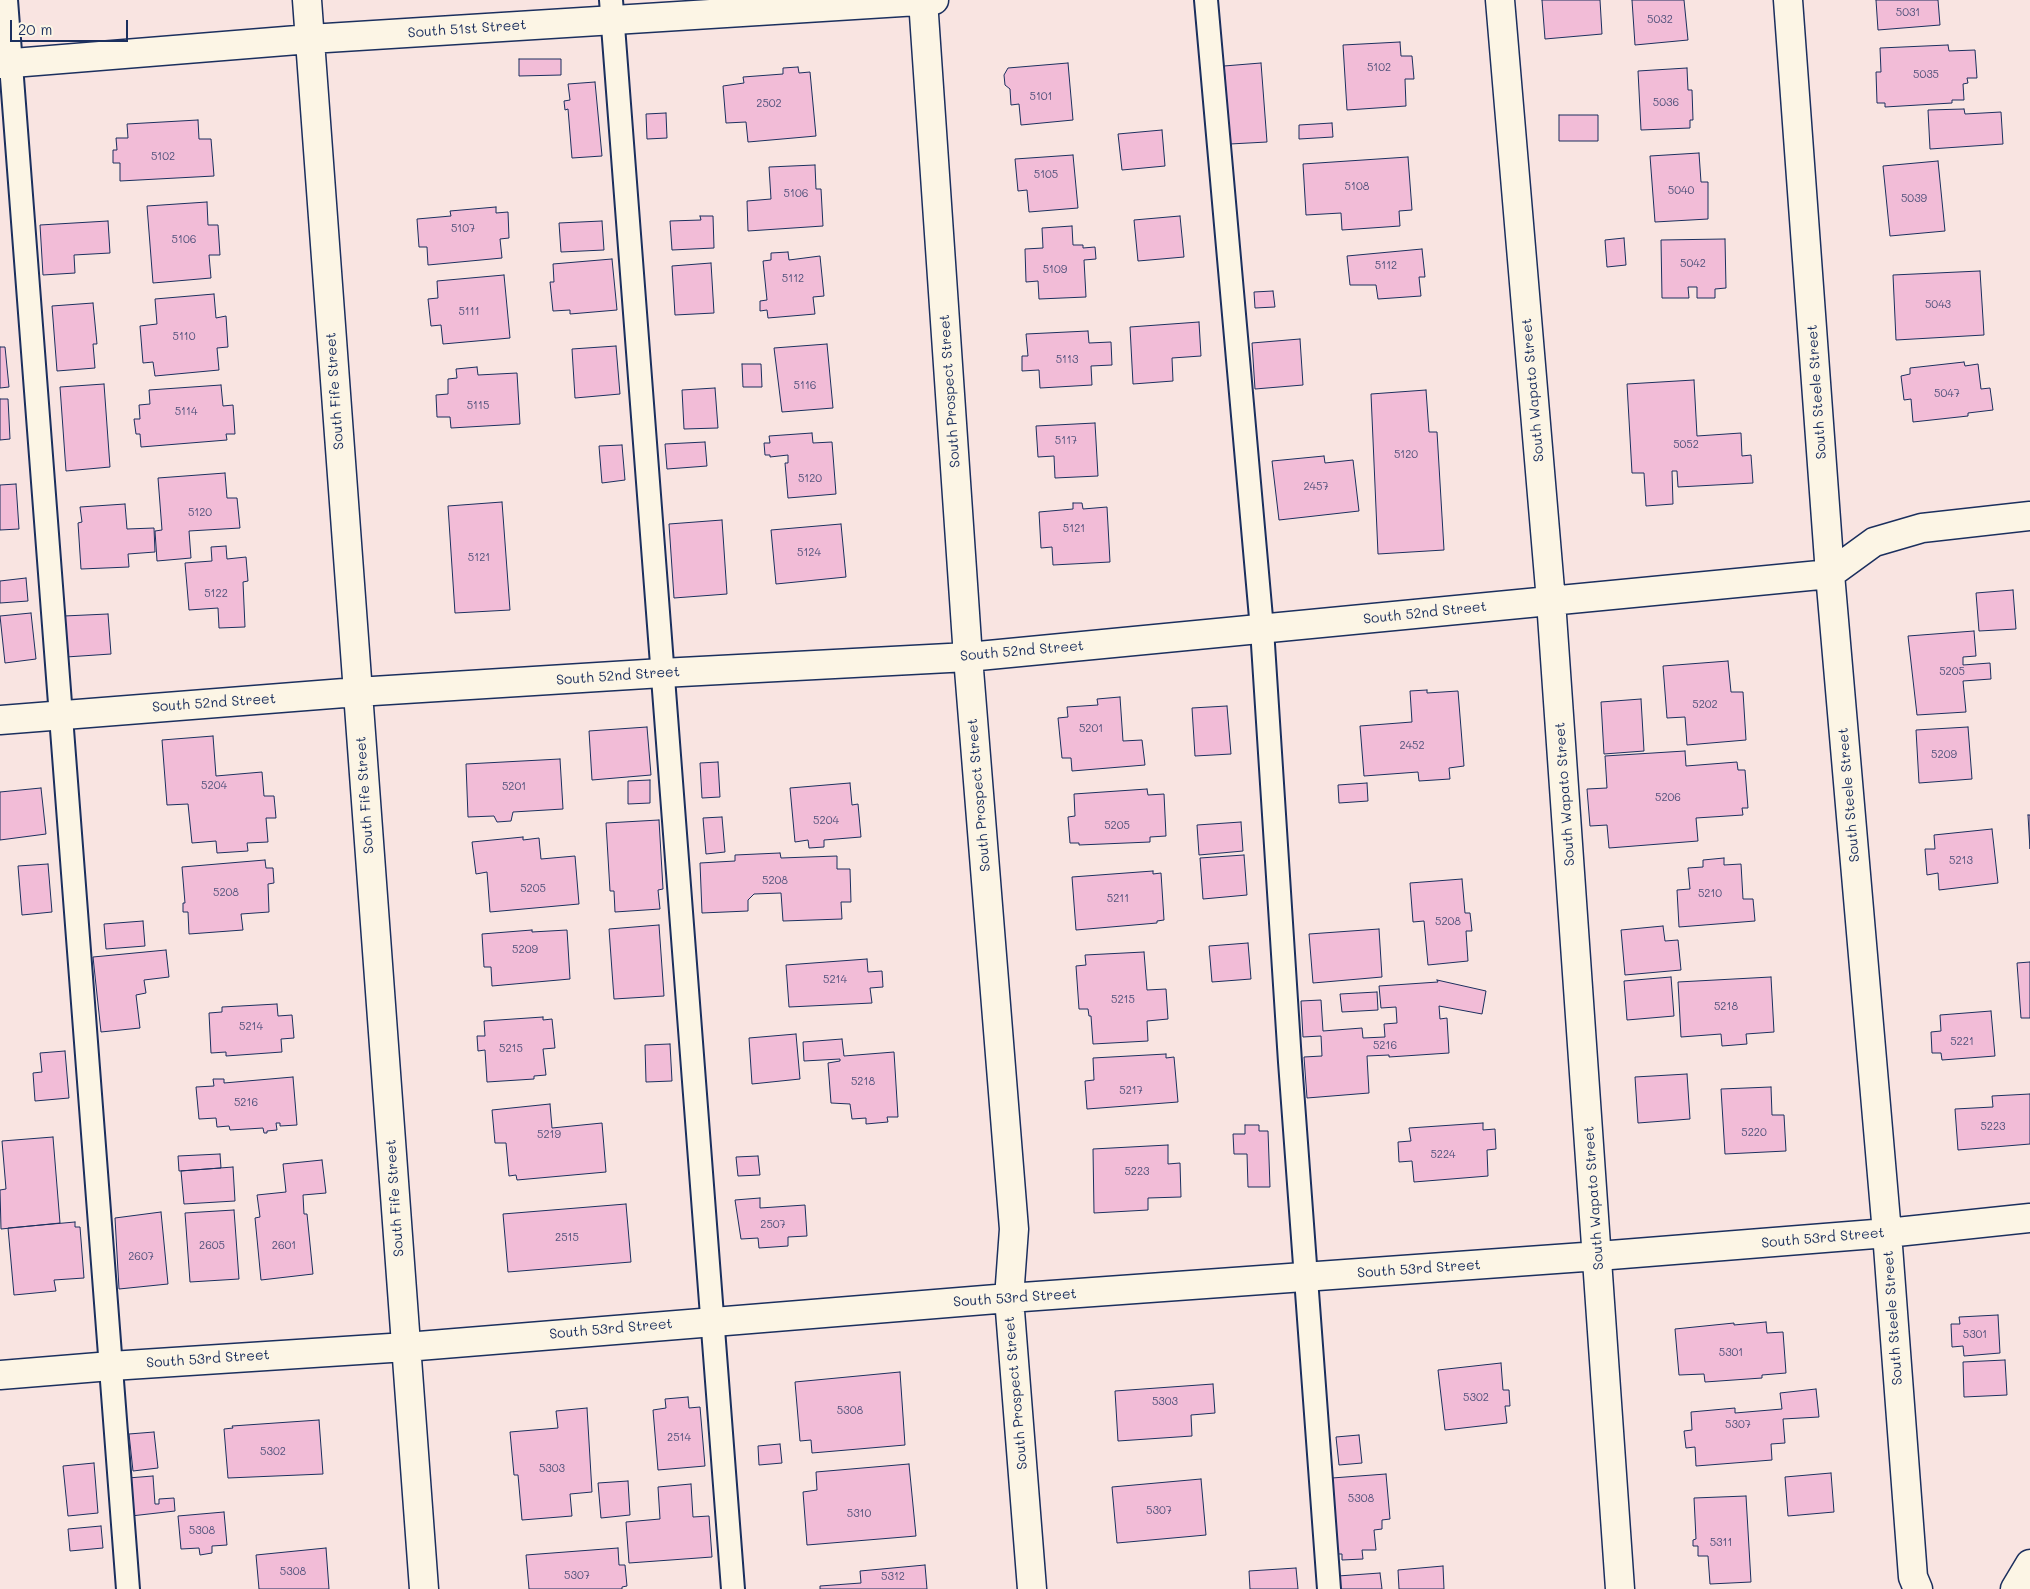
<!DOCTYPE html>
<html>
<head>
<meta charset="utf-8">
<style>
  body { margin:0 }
  #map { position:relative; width:2030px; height:1589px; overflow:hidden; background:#f9e4e1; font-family:Mali,sans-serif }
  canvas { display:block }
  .scale { position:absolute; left:10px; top:20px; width:118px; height:22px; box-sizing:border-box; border:2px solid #1b2f5e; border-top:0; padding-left:6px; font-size:15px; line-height:18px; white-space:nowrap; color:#1b2f5e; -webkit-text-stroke:4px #fcf5e5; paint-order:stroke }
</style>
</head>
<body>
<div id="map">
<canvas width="2030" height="1589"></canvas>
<div class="scale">20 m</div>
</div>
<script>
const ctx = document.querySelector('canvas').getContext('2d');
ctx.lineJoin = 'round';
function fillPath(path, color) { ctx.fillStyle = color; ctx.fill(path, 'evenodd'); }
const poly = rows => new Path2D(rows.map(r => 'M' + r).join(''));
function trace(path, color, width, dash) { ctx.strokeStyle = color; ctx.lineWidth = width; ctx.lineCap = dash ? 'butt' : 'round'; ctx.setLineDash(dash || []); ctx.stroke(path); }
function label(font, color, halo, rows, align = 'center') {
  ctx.font = font + ' Mali,sans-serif'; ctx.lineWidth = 4.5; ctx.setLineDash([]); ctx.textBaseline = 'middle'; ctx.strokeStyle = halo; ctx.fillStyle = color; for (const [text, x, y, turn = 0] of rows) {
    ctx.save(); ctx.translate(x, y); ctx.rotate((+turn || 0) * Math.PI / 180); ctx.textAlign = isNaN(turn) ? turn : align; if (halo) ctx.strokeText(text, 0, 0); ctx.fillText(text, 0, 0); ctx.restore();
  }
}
const building = poly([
  [1542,0,1600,0,1602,34,1545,39,1542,0],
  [1632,0,1684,0,1688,40,1635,45,1632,0],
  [1876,0,1938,0,1940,25,1878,30,1876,0],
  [1400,42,1401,56,1412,56,1414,79,1405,79,1406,106,1347,110,1343,45,1400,42],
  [1948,45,1949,51,1975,50,1977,78,1967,78,1968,83,1963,84,1964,100,1952,100,1952,103,1885,107,1885,103,1877,103,1876,72,1881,72,1880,48,1948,45],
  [519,59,561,59,561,75,519,76,519,59],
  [1068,63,1073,120,1021,125,1019,104,1011,105,1010,89,1005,85,1004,75,1008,68,1068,63],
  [1261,63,1267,142,1230,144,1224,66,1261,63],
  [798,67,799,73,810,72,816,136,748,142,746,122,726,123,723,86,744,83,743,77,783,74,783,68,798,67],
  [1687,68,1688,90,1692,90,1693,120,1690,120,1690,128,1641,130,1638,71,1687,68],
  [595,82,602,156,572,158,568,109,565,110,564,101,570,100,568,84,595,82],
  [1964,109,1965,114,2001,112,2003,144,1930,149,1928,110,1964,109],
  [666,113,667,138,647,139,646,114,666,113],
  [1559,115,1598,115,1598,141,1559,141,1559,115],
  [198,120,199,139,211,139,214,176,120,181,120,163,113,163,113,150,117,150,116,138,128,138,127,124,198,120],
  [1332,123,1333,137,1299,139,1299,125,1332,123],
  [1162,130,1165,166,1122,170,1118,134,1162,130],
  [1699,153,1701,182,1708,182,1708,219,1655,222,1650,156,1699,153],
  [1073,155,1078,208,1029,212,1027,190,1018,191,1015,159,1073,155],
  [1408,157,1412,210,1399,211,1400,226,1342,230,1341,213,1306,215,1303,164,1408,157],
  [1938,161,1945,231,1890,236,1883,166,1938,161],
  [815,165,816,189,821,189,823,226,748,231,747,201,771,199,769,167,815,165],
  [207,202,208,225,218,225,220,255,209,255,211,278,153,283,147,206,207,202],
  [496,207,496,213,508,212,509,238,500,239,502,258,428,265,427,247,419,247,417,219,451,216,450,211,496,207],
  [700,216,713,216,714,248,672,250,670,221,701,220,700,216],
  [1180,216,1184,257,1138,261,1134,220,1180,216],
  [108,221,110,253,74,255,75,273,43,275,40,225,108,221],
  [602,221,604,250,561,252,559,223,602,221],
  [1072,226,1073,245,1083,245,1083,248,1095,247,1096,259,1084,260,1086,297,1039,299,1038,281,1026,282,1025,249,1043,248,1042,228,1072,226],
  [1624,238,1626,265,1607,267,1605,240,1624,238],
  [1725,239,1726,288,1715,289,1715,298,1697,298,1697,287,1688,287,1689,298,1662,298,1661,240,1725,239],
  [1422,249,1425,277,1419,277,1421,296,1378,299,1376,285,1350,285,1347,256,1422,249],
  [788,252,789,260,820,256,824,296,813,297,815,314,768,318,767,310,760,311,760,301,767,300,763,261,771,260,771,253,788,252],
  [612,259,617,310,570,314,570,310,553,311,550,282,554,282,553,264,612,259],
  [711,263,714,313,675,315,672,266,711,263],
  [1980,271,1984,335,1896,340,1893,275,1980,271],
  [504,275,510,338,443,344,441,325,431,326,428,299,438,298,437,281,504,275],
  [1273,291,1275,307,1255,308,1254,292,1273,291],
  [214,294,216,318,226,316,228,347,217,348,219,370,155,376,153,362,143,363,140,326,157,324,155,299,214,294],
  [93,303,97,344,93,344,95,368,57,371,52,306,93,303],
  [1199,322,1201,356,1172,358,1173,381,1133,384,1130,327,1199,322],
  [1088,331,1089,343,1111,342,1112,365,1091,366,1092,385,1040,388,1039,370,1022,371,1022,356,1028,356,1026,334,1088,331],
  [1300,339,1303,385,1255,389,1252,343,1300,339],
  [827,344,833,408,782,412,774,348,827,344],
  [616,346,620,394,575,398,572,349,616,346],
  [0,347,5,347,9,387,0,388,0,347],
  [1964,362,1965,366,1978,364,1981,389,1990,388,1993,410,1968,413,1968,416,1913,422,1911,399,1904,400,1901,376,1910,374,1910,368,1964,362],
  [742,364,761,364,762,387,743,387,742,364],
  [477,367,478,375,517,373,520,424,451,428,450,417,437,417,436,395,448,394,448,379,457,378,456,369,477,367],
  [1694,380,1697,436,1741,433,1742,456,1751,455,1753,483,1678,487,1677,471,1672,471,1673,504,1646,506,1644,473,1632,473,1627,384,1694,380],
  [104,384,110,467,66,471,60,387,104,384],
  [221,385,223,406,233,405,235,434,226,434,227,440,141,447,140,434,136,434,134,419,140,419,139,405,150,404,149,390,221,385],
  [715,388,718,428,684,429,682,390,715,388],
  [1426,390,1429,432,1437,432,1444,550,1378,554,1371,394,1426,390],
  [0,399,8,399,10,439,0,440,0,399],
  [1095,423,1098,476,1055,478,1054,456,1038,457,1036,426,1095,423],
  [812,433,813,443,832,442,836,494,788,498,785,463,788,463,788,455,770,457,770,455,765,455,764,443,770,443,769,436,812,433],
  [705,442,707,466,667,469,665,444,705,442],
  [622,445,625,480,602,483,599,446,622,445],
  [1324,456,1325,463,1353,460,1359,511,1279,520,1272,461,1324,456],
  [225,473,227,498,237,498,240,528,189,531,191,558,157,561,155,531,162,530,158,478,225,473],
  [16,484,19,529,0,530,0,485,16,484],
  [502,502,510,610,455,613,448,506,502,502],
  [1073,503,1082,503,1083,509,1107,507,1110,562,1053,565,1052,547,1041,548,1039,512,1073,509,1073,503],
  [125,504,127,529,154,528,155,552,128,554,129,567,81,569,78,523,82,522,80,507,125,504],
  [722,520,727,594,674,598,669,524,722,520],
  [841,524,846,577,776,584,771,530,841,524],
  [226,546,227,559,246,557,248,581,243,582,245,627,219,628,218,608,189,610,185,563,212,561,211,547,226,546],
  [26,578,28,601,0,603,0,581,26,578],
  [2013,590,2016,629,1979,631,1976,593,2013,590],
  [31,613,36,659,5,663,0,616,31,613],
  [108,614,111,654,66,657,64,616,108,614],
  [1974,631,1976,656,1963,657,1963,665,1990,663,1991,679,1963,681,1966,712,1917,715,1908,636,1974,631],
  [1728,661,1731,692,1743,692,1746,740,1687,745,1685,717,1667,718,1663,666,1728,661],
  [1427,690,1427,693,1458,691,1464,766,1449,768,1450,779,1419,781,1418,772,1364,776,1360,726,1412,722,1410,691,1427,690],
  [1120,697,1123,741,1142,740,1145,765,1072,771,1071,758,1062,758,1058,718,1068,717,1067,707,1098,705,1097,699,1120,697],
  [1641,699,1644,751,1604,754,1601,702,1641,699],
  [1227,706,1231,754,1195,756,1192,708,1227,706],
  [647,727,651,775,592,780,589,731,647,727],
  [1968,727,1972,779,1919,783,1916,730,1968,727],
  [213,736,216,776,262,772,264,796,274,796,276,818,266,818,268,842,247,843,248,851,217,853,216,841,192,843,188,804,167,805,162,740,213,736],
  [1685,751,1686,766,1737,762,1738,770,1745,770,1748,808,1742,808,1743,815,1696,818,1698,841,1609,848,1607,825,1590,826,1587,789,1607,788,1605,756,1685,751],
  [560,759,563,809,513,812,511,821,497,822,494,816,468,817,466,764,560,759],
  [718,762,720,797,702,798,700,763,718,762],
  [650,780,650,803,628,804,628,781,650,780],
  [850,783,852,805,858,804,861,837,824,840,824,847,809,848,808,840,795,842,790,788,850,783],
  [1367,783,1368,801,1339,803,1338,785,1367,783],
  [41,788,46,834,0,840,0,792,41,788],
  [1147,789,1148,795,1164,794,1166,836,1150,837,1150,842,1079,845,1079,843,1070,843,1068,817,1075,816,1074,794,1147,789],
  [2028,815,2030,815,2030,849,2028,815],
  [722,817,725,852,706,854,703,818,722,817],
  [659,820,663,889,658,890,660,909,615,912,614,891,610,891,606,823,659,820],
  [1241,822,1243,851,1199,855,1197,825,1241,822],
  [1992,829,1998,883,1939,890,1938,873,1927,875,1925,849,1935,849,1934,835,1992,829],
  [523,837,523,840,539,838,541,859,575,856,579,904,490,912,487,872,476,874,472,842,523,837],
  [780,853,781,858,837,856,837,869,850,869,851,902,841,902,842,919,783,921,781,893,754,894,748,900,748,911,702,913,700,863,735,861,735,855,780,853],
  [1244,855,1247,895,1203,899,1200,858,1244,855],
  [1724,858,1724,865,1741,864,1743,899,1753,899,1755,921,1679,927,1677,890,1690,889,1688,868,1703,867,1703,860,1724,858],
  [265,860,266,868,273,868,274,883,268,884,269,912,241,914,243,930,189,934,188,912,183,912,183,903,185,903,182,867,265,860],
  [48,864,52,912,22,915,18,866,48,864],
  [1153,871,1153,874,1161,873,1164,920,1157,921,1157,923,1076,930,1072,877,1153,871],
  [1462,879,1465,913,1470,913,1472,931,1466,931,1468,961,1428,965,1424,921,1413,922,1410,883,1462,879],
  [143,921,145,946,106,949,104,924,143,921],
  [659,925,664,996,614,999,609,929,659,925],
  [1663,926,1665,941,1678,940,1681,970,1625,975,1621,930,1663,926],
  [1379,929,1382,977,1313,983,1309,934,1379,929],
  [532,930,532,932,567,930,570,979,492,986,491,967,484,967,482,934,532,930],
  [1248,943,1251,979,1212,982,1209,946,1248,943],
  [166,950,169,977,144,980,146,993,136,995,140,1028,101,1032,93,957,166,950],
  [1144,952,1147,990,1166,989,1168,1019,1147,1021,1148,1041,1093,1044,1091,1016,1089,1016,1088,1009,1079,1009,1076,966,1086,965,1085,955,1144,952],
  [867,959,868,972,882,971,883,987,870,988,872,1003,789,1007,786,965,867,959],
  [2030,962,2030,1018,2021,1018,2017,963,2030,962],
  [1671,977,1674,1016,1627,1020,1624,981,1671,977],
  [1771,977,1774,1032,1746,1034,1747,1044,1722,1046,1721,1034,1681,1037,1678,982,1771,977],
  [1437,980,1486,991,1482,1014,1439,1006,1440,1019,1447,1018,1449,1053,1389,1057,1389,1055,1367,1056,1369,1093,1307,1098,1304,1057,1322,1056,1321,1036,1303,1037,1301,1001,1321,1000,1323,1031,1362,1028,1363,1038,1385,1037,1384,1024,1397,1023,1396,1007,1381,1008,1379,986,1438,982,1437,980],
  [1377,992,1378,1010,1342,1012,1340,994,1377,992],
  [277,1004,278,1016,292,1015,294,1038,281,1039,282,1052,226,1056,226,1052,211,1053,209,1013,222,1012,222,1007,277,1004],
  [1991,1011,1995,1056,1942,1060,1941,1053,1932,1053,1931,1032,1941,1031,1940,1015,1991,1011],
  [543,1017,543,1020,552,1019,555,1048,543,1049,546,1075,534,1076,534,1079,487,1082,485,1050,478,1051,477,1036,485,1036,484,1021,543,1017],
  [796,1034,800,1079,752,1084,749,1038,796,1034],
  [842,1039,844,1056,894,1052,898,1117,887,1117,888,1122,866,1124,866,1118,852,1119,850,1104,831,1103,828,1063,840,1061,840,1059,804,1061,803,1042,842,1039],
  [670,1044,672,1081,646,1082,645,1045,670,1044],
  [65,1051,69,1098,35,1101,33,1073,42,1072,40,1053,65,1051],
  [1166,1054,1166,1058,1174,1057,1178,1102,1087,1109,1085,1081,1094,1080,1093,1058,1166,1054],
  [1687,1074,1690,1119,1638,1123,1635,1077,1687,1074],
  [293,1077,297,1125,280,1126,280,1123,276,1123,277,1130,267,1131,267,1133,264,1133,263,1128,230,1130,229,1126,217,1127,216,1118,199,1119,196,1087,214,1086,213,1079,224,1079,224,1083,293,1077],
  [1771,1087,1772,1115,1784,1115,1786,1151,1725,1154,1721,1089,1771,1087],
  [2030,1094,2030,1144,1958,1150,1955,1109,1993,1107,1992,1096,2030,1094],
  [550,1104,552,1128,602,1123,606,1172,517,1180,516,1175,509,1176,506,1143,495,1143,492,1110,550,1104],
  [1483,1123,1483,1130,1495,1129,1496,1149,1487,1150,1488,1176,1414,1182,1412,1161,1399,1162,1398,1142,1411,1141,1409,1128,1483,1123],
  [1245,1125,1259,1125,1259,1131,1268,1131,1270,1187,1248,1187,1247,1154,1234,1154,1233,1134,1245,1134,1245,1125],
  [53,1137,60,1223,1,1229,0,1190,6,1189,2,1141,53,1137],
  [1168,1145,1168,1164,1180,1163,1181,1197,1148,1198,1148,1210,1094,1213,1093,1149,1168,1145],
  [220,1154,221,1168,179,1171,178,1156,220,1154],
  [758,1156,760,1175,738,1176,736,1157,758,1156],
  [322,1160,326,1193,303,1195,304,1214,307,1214,313,1274,261,1280,255,1218,260,1217,257,1195,286,1192,283,1164,322,1160],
  [233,1167,235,1201,184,1204,181,1171,233,1167],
  [760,1198,760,1208,805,1205,807,1236,788,1237,788,1246,759,1248,758,1238,741,1239,735,1200,760,1198],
  [626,1204,631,1262,508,1272,503,1214,626,1204],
  [234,1210,239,1279,190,1282,185,1213,234,1210],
  [161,1212,168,1284,119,1289,115,1218,161,1212],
  [75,1222,75,1227,80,1227,84,1278,54,1280,56,1291,14,1295,8,1228,75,1222],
  [1998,1315,2000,1353,1964,1356,1963,1346,1952,1347,1951,1324,1960,1324,1959,1317,1998,1315],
  [1766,1322,1767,1333,1783,1332,1786,1373,1762,1375,1762,1378,1705,1382,1704,1374,1679,1375,1675,1329,1734,1323,1734,1325,1766,1322],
  [2005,1360,2007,1395,1964,1397,1963,1362,2005,1360],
  [1501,1363,1503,1390,1509,1390,1510,1406,1505,1406,1507,1423,1445,1430,1438,1370,1501,1363],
  [900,1372,905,1445,812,1453,811,1440,800,1441,795,1382,900,1372],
  [1213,1384,1215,1413,1191,1415,1192,1436,1118,1441,1115,1391,1213,1384],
  [1816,1389,1819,1417,1783,1419,1785,1443,1771,1444,1772,1460,1696,1466,1695,1447,1686,1448,1684,1431,1692,1430,1691,1412,1735,1408,1735,1413,1782,1409,1780,1393,1816,1389],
  [688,1397,689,1408,700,1407,705,1466,658,1470,653,1410,666,1408,665,1399,688,1397],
  [587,1408,592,1492,570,1494,572,1516,522,1520,518,1475,514,1475,510,1432,558,1428,556,1411,587,1408],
  [319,1420,323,1474,228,1478,224,1429,233,1428,232,1426,319,1420],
  [154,1432,158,1468,133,1471,129,1434,154,1432],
  [1359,1435,1362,1463,1339,1465,1336,1437,1359,1435],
  [780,1444,782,1463,759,1465,758,1446,780,1444],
  [94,1463,98,1513,68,1516,63,1466,94,1463],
  [909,1464,916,1536,807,1545,803,1492,817,1490,816,1472,909,1464],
  [1831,1473,1834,1512,1788,1516,1785,1477,1831,1473],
  [1386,1474,1390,1519,1382,1520,1382,1529,1374,1530,1376,1550,1362,1550,1363,1559,1342,1560,1342,1554,1338,1554,1332,1478,1386,1474],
  [153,1476,155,1504,159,1504,159,1499,174,1498,175,1511,131,1516,128,1478,153,1476],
  [1201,1479,1206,1535,1117,1543,1112,1487,1201,1479],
  [628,1481,630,1515,601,1518,598,1483,628,1481],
  [691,1484,693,1517,709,1516,712,1557,629,1563,626,1522,660,1519,658,1487,691,1484],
  [1746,1496,1751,1582,1710,1584,1708,1556,1698,1556,1698,1546,1693,1546,1693,1540,1696,1539,1694,1498,1746,1496],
  [224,1512,227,1545,212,1546,212,1553,200,1555,199,1548,181,1549,178,1516,224,1512],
  [101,1526,103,1548,70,1551,68,1529,101,1526],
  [326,1548,329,1589,259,1589,256,1555,326,1548],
  [618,1548,619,1565,625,1565,627,1586,622,1587,622,1589,529,1589,526,1555,618,1548],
  [925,1565,927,1589,820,1589,820,1586,861,1583,860,1571,925,1565],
  [1443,1566,1444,1589,1399,1589,1398,1570,1443,1566],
  [1296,1568,1298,1589,1250,1589,1249,1571,1296,1568],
  [1380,1573,1382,1589,1340,1589,1338,1576,1380,1573]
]);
const service = poly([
  [6,0,128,1589],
  [611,0,733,1589],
  [1206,0,1262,629,1290,1062,1329,1589]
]);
const minor = poly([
  [307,0,424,1589],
  [923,0,968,657,1014,1229,1009,1298,1032,1589],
  [1500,0,1551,601,1620,1589],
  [1788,0,1830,574,1887,1233,1913,1577,1918,1589],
  [0,64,310,39,934,0],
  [0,720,357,692,662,673,968,657,1830,574,1874,542,1922,528,2030,516],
  [0,1375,111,1366,406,1347,1009,1298,1598,1256,1887,1233,2030,1218]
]);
const tertiary = poly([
  [2015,1589,2030,1564]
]);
const numberNames = [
  ["5031",1908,13],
  ["5032",1660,20],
  ["5102",1379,68],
  ["5035",1926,75],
  ["5101",1041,97],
  ["5036",1666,103],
  ["2502",769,104],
  ["5102",163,157],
  ["5105",1046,175],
  ["5108",1357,187],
  ["5040",1681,191],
  ["5106",796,194],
  ["5039",1914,199],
  ["5107",463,229],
  ["5106",184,240],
  ["5042",1693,264],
  ["5112",1386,266],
  ["5109",1055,270],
  ["5112",793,279],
  ["5043",1938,305],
  ["5111",469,312],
  ["5110",184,337],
  ["5113",1067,360],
  ["5116",805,386],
  ["5047",1947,394],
  ["5115",478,406],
  ["5114",186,412],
  ["5117",1066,441],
  ["5052",1686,445],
  ["5120",1406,455],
  ["5120",810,479],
  ["2457",1316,487],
  ["5120",200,513],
  ["5121",1074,529],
  ["5124",809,553],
  ["5121",479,558],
  ["5122",216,594],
  ["5205",1952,672],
  ["5202",1705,705],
  ["5201",1091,729],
  ["2452",1412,746],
  ["5209",1944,755],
  ["5204",214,786],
  ["5201",514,787],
  ["5206",1668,798],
  ["5204",826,821],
  ["5205",1117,826],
  ["5213",1961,861],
  ["5208",775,881],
  ["5205",533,889],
  ["5208",226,893],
  ["5210",1710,894],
  ["5211",1118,899],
  ["5208",1448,922],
  ["5209",525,950],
  ["5214",835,980],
  ["5215",1123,1000],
  ["5218",1726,1007],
  ["5214",251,1027],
  ["5221",1962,1042],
  ["5216",1385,1046],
  ["5215",511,1049],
  ["5218",863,1082],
  ["5217",1131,1091],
  ["5216",246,1103],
  ["5223",1993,1127],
  ["5220",1754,1133],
  ["5219",549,1135],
  ["5224",1443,1155],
  ["5223",1137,1172],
  ["2507",773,1225],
  ["2515",567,1238],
  ["2605",212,1246],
  ["2601",284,1246],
  ["2607",141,1257],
  ["5301",1975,1335],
  ["5301",1731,1353],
  ["5302",1476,1398],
  ["5303",1165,1402],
  ["5308",850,1411],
  ["5307",1738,1425],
  ["2514",679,1438],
  ["5302",273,1452],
  ["5303",552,1469],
  ["5308",1361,1499],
  ["5307",1159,1511],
  ["5310",859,1514],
  ["5308",202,1531],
  ["5311",1721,1543],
  ["5308",293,1572],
  ["5307",577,1576],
  ["5312",893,1577]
];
const streetNames = [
  ["South 51st Street",467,29,-4],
  ["South Wapato Street",1533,390,-95],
  ["South Fife Street",335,391,-94],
  ["South Prospect Street",950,391,-94],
  ["South Steele Street",1817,392,-94],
  ["South 52nd Street",1425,613,-6],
  ["South 52nd Street",1022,651,-5],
  ["South 52nd Street",618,676,-4],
  ["South 52nd Street",214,703,-4],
  ["South Wapato Street",1565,794,-94],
  ["South Fife Street",365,795,-94],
  ["South Prospect Street",979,795,-95],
  ["South Steele Street",1849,795,-95],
  ["South Fife Street",395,1198,-94],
  ["South Wapato Street",1594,1198,-94],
  ["South 53rd Street",1823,1238,-5],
  ["South 53rd Street",1419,1269,-4],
  ["South 53rd Street",1015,1298,-4],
  ["South Steele Street",1893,1318,-94],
  ["South 53rd Street",611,1329,-5],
  ["South 53rd Street",208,1359,-4],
  ["South Prospect Street",1016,1393,-95]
];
fillPath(building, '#f2bcd7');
trace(building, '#1b2f5e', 1);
trace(service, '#1b2f5e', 26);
trace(minor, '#1b2f5e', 31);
trace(tertiary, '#1b2f5e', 31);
trace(service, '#fcf5e5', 22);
trace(minor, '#fcf5e5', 28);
trace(tertiary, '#fcf5e5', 28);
label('11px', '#51527c', null, numberNames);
label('14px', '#1b2f5e', '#fcf5e5', streetNames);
</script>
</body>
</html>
